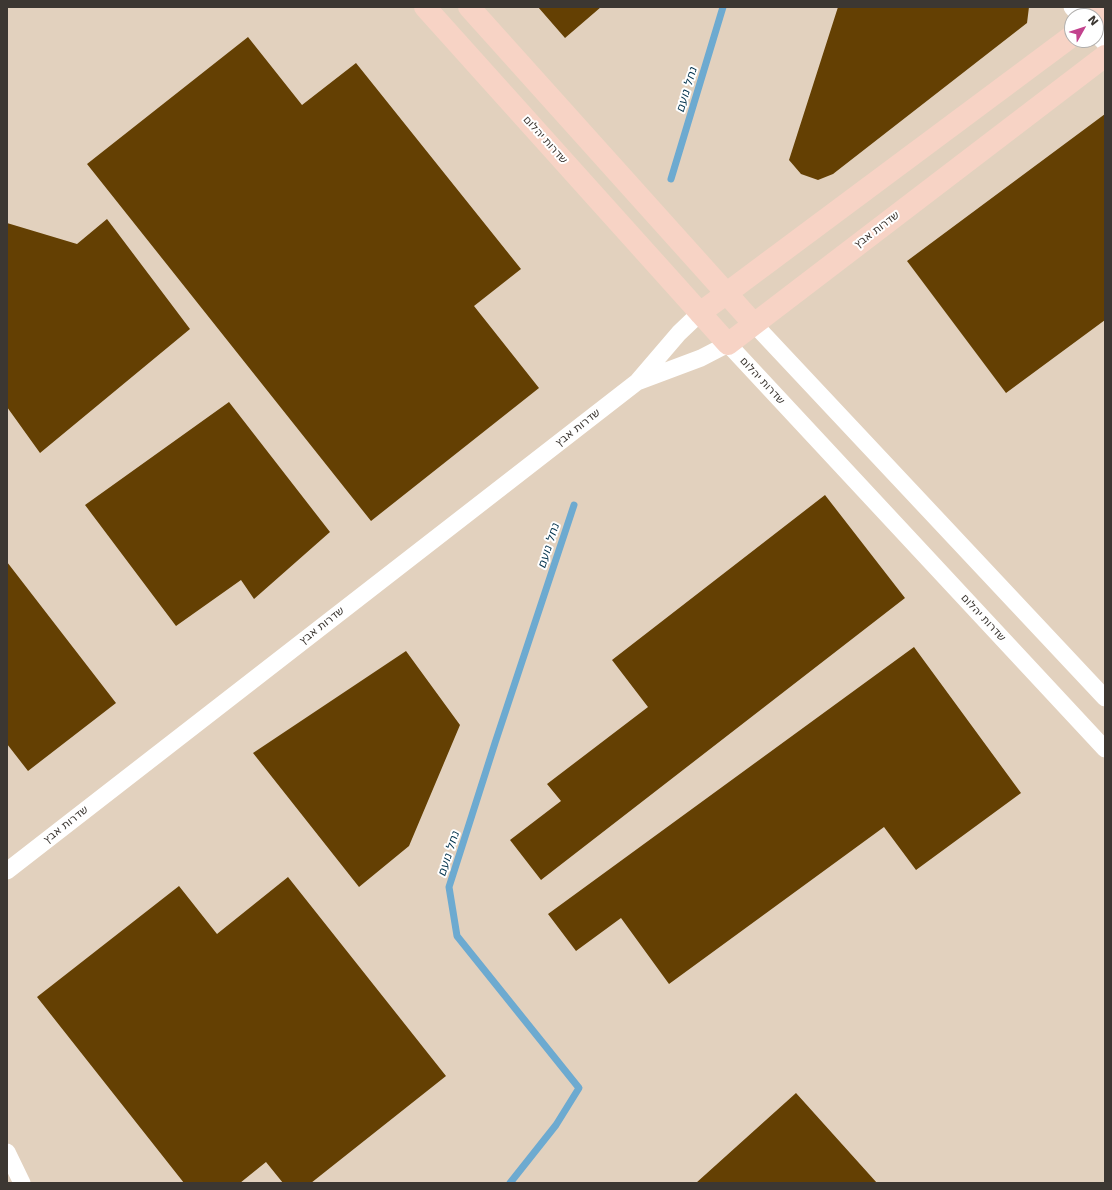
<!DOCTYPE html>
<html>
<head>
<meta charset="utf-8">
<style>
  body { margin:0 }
  #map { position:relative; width:1112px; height:1190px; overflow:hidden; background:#e9ddd0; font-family:"DejaVu Sans",sans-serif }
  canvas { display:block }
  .frame { position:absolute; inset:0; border:8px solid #3c3732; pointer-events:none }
  .north { position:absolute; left:1064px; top:8px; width:40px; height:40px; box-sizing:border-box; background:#fff; border:1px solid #b1afad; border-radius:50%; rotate:51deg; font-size:11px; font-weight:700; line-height:16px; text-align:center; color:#3c3732 }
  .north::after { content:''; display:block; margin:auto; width:14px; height:18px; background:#c2428d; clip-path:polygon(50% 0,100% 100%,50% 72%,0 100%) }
</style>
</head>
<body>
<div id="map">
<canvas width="1112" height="1190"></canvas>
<div class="frame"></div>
<div class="north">N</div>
</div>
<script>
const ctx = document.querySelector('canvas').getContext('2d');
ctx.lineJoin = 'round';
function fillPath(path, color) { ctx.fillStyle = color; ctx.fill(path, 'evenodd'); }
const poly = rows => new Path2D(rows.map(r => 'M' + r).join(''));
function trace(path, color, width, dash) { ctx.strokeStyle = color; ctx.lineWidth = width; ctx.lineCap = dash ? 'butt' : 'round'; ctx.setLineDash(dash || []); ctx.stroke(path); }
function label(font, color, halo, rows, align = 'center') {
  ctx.font = font + ' "DejaVu Sans","Noto Sans Hebrew",sans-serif'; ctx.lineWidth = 4; ctx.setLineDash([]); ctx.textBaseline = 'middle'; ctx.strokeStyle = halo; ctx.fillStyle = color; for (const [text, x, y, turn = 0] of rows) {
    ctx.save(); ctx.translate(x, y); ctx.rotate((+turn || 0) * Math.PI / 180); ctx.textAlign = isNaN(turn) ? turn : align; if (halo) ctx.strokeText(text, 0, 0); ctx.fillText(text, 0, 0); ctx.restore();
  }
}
const built = poly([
  [7,7,1105,7,1105,1183,7,1183],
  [1072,16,1096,16,1096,40,1072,40]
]);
const stream = poly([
  [671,179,723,7],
  [510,1183,556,1125,579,1088,457,936,449,887,495,743,574,505]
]);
const building = poly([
  [538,7,601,7,565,38],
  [838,7,1029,7,1027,23,833,174,818,180,801,174,789,160],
  [248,37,302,105,356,63,521,269,474,306,539,388,371,521,87,164],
  [1105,114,1105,320,1006,393,907,261],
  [107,219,190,329,40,453,7,407,7,223,77,244],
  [229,402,330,532,254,599,241,580,176,626,85,505],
  [825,495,905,598,541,880,510,840,561,801,547,784,648,707,612,660],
  [7,562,116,703,28,771,7,744],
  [914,647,1021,793,916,870,884,827,669,984,621,918,576,951,548,914],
  [406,651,460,725,409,846,359,887,253,753],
  [288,877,446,1076,311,1183,283,1183,266,1162,240,1183,184,1183,37,997,179,886,217,934],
  [796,1093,877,1183,696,1183]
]);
const street = poly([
  [1072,7,1080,16],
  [1096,34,1105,43],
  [754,324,1105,698],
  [637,382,701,358,728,344,1105,749],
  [7,871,637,382,679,333,700,313],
  [7,1152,22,1183]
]);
const secondary = poly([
  [425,7,728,344,1105,56],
  [469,7,754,324],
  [1096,18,1105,12],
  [700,313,1072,36]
]);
const streetNames = [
  ["שדרות יהלום",545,140,48],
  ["שדרות אבץ",877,230,-37],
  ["שדרות יהלום",762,381,47],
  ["שדרות אבץ",578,428,-38],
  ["שדרות יהלום",983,618,47],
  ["שדרות אבץ",322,626,-38],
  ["שדרות אבץ",66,825,-38]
];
const waterNames = [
  ["נחל נועם",687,90,-73],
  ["נחל נועם",549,546,-72],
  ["נחל נועם",449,854,-72]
];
fillPath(built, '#e2d1be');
trace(stream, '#6daad0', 7);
fillPath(building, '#644003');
trace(street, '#fff', 17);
trace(secondary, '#f7d3c5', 22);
label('11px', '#3c3732', '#fff', streetNames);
label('italic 12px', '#00324c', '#fff', waterNames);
</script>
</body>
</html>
